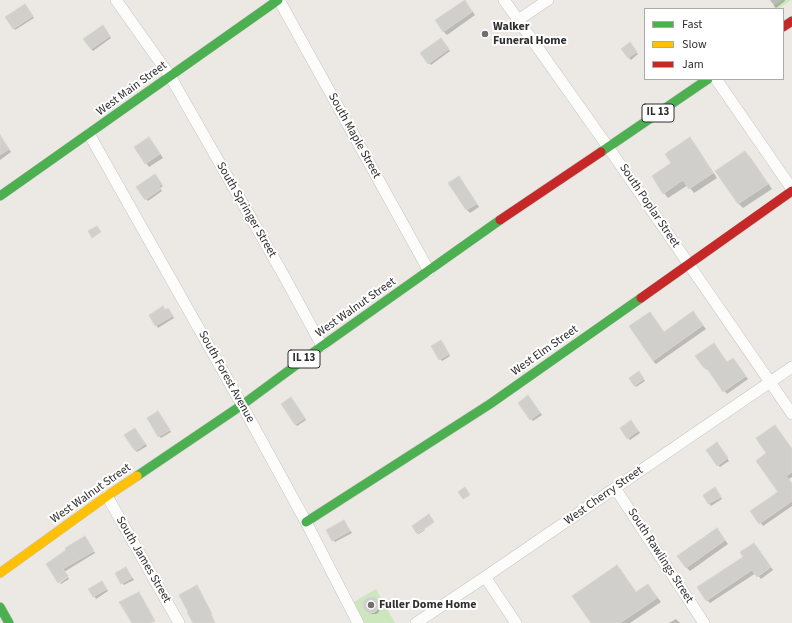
<!DOCTYPE html>
<html>
<head>
<meta charset="utf-8">
<style>
  body { margin:0 }
  #map { position:relative; width:792px; height:623px; overflow:hidden; background:#ece9e4; font-family:"Source Sans 3",sans-serif }
  canvas { display:block }
  .legend { position:absolute; left:644px; top:8px; width:140px; height:72px; box-sizing:border-box; background:#fff; border:1px solid #ababab; margin:0; padding:5px 7px; list-style:none; font-size:12px; color:#2e2e2e }
  .legend li { display:flex; align-items:center; gap:8px; height:20px }
  .legend b { width:20px; border:1px solid #ababab }
</style>
</head>
<body>
<div id="map">
<canvas width="792" height="623"></canvas>
<ul class="legend">
<li><b style="height:5px;background:#4caf50"></b>Fast</li>
<li><b style="height:5px;background:#ffc107"></b>Slow</li>
<li><b style="height:5px;background:#c62828"></b>Jam</li>
</ul>
</div>
<script>
const ctx = document.querySelector('canvas').getContext('2d');
ctx.lineJoin = 'round';
function fillPath(path, color) { ctx.fillStyle = color; ctx.fill(path, 'evenodd'); }
const poly = rows => new Path2D(rows.map(r => 'M' + r).join(''));
function trace(path, color, width, dash) { ctx.strokeStyle = color; ctx.lineWidth = width; ctx.lineCap = dash ? 'butt' : 'round'; ctx.setLineDash(dash || []); ctx.stroke(path); }
function label(font, color, halo, rows, align = 'center') {
  ctx.font = font + ' "Source Sans 3",sans-serif'; ctx.lineWidth = 4; ctx.setLineDash([]); ctx.textBaseline = 'middle'; ctx.strokeStyle = halo; ctx.fillStyle = color; for (const [text, x, y, turn = 0] of rows) {
    ctx.save(); ctx.translate(x, y); ctx.rotate((+turn || 0) * Math.PI / 180); ctx.textAlign = isNaN(turn) ? turn : align; if (halo) ctx.strokeText(text, 0, 0); ctx.fillText(text, 0, 0); ctx.restore();
  }
}
const green = poly([
  [782,0,791,0,778,9,775,9,773,6],
  [376,589,395,623,364,623,352,603],
  [370,597,376,599,379,604,378,608,376,611,371,613,365,610,363,604,364,600]
]);
const shadow = poly([
  [770,0,785,0,785,1,776,8],
  [468,5,475,15,447,35,443,31],
  [27,7,34,18,15,30,14,28],
  [105,28,111,38,93,51,91,49],
  [443,41,450,51,431,65,429,63],
  [632,45,638,54,631,60,629,58],
  [1,138,11,152,0,160,0,139],
  [149,138,152,141,163,158,149,167,146,163],
  [694,143,717,178,694,193,688,185,668,198,664,193,673,163],
  [745,152,750,157,772,189,743,208,739,204,717,172],
  [157,177,163,186,160,188,162,191,148,201,138,188],
  [462,181,479,207,470,213,467,210,450,183],
  [163,308,166,311,170,311,174,318,158,328,150,315],
  [650,313,664,333,693,313,706,329,656,364,653,361],
  [443,343,450,356,442,361,440,359],
  [697,356,727,363,736,362,748,379,727,394,709,370,707,370,705,368],
  [640,375,645,381,636,387,635,385],
  [530,398,542,415,533,421,531,419],
  [293,400,306,420,297,426,295,424],
  [158,412,171,432,161,438,159,436],
  [633,423,640,433,630,440,628,438],
  [775,426,792,449,792,477,789,479,792,484,792,506,763,526,752,511,780,492,768,454],
  [137,431,147,446,137,452,135,450],
  [719,445,729,461,720,467,718,465],
  [717,490,722,499,711,506,704,495],
  [429,516,433,523,424,529,425,530,419,534,413,526],
  [344,521,352,533,335,542,333,540],
  [720,533,728,544,690,571,686,567],
  [87,539,95,553,64,572,47,565],
  [754,544,773,570,761,579,756,573,710,603,707,600,744,557],
  [617,566,621,570,636,593,648,585,651,589,661,602,630,623,591,623],
  [126,568,134,580,124,585,122,583],
  [68,577,69,579,61,584,60,583],
  [103,584,108,591,96,599,90,589],
  [372,598,379,603,380,609,378,613,376,614,372,614,368,612,365,609,364,604,367,599],
  [676,619,680,623,669,623]
]);
const building = poly([
  [465,0,472,12,443,32,435,20,465,0],
  [25,4,33,16,13,29,5,17,25,4],
  [103,25,110,36,91,49,83,39,103,25],
  [441,38,449,49,428,64,420,53,441,38],
  [630,42,637,52,628,58,621,49,630,42],
  [0,135,9,149,0,155,0,135],
  [149,137,160,154,145,164,134,147,149,137],
  [690,137,713,173,689,189,683,180,663,194,652,176,671,163,665,154,690,137],
  [745,151,768,184,738,204,715,171,745,151],
  [155,174,162,184,159,186,161,189,145,200,136,187,155,174],
  [459,176,477,204,466,210,448,183,459,176],
  [97,226,101,232,92,238,88,231,97,226],
  [163,306,165,310,168,308,173,316,155,326,149,315,163,306],
  [693,311,703,325,653,361,629,326,650,312,664,332,693,311],
  [441,340,449,354,439,360,431,346,441,340],
  [714,343,727,362,733,358,746,376,723,392,706,367,704,368,695,356,714,343],
  [639,371,644,379,634,386,629,378,639,371],
  [528,395,540,413,530,420,518,403,528,395],
  [291,397,305,418,295,425,281,404,291,397],
  [158,411,170,430,158,437,147,418,158,411],
  [631,420,638,431,627,439,620,428,631,420],
  [775,425,792,449,792,472,786,476,792,484,792,501,759,524,750,511,778,492,756,461,766,453,756,438,775,425],
  [135,428,145,444,135,451,124,435,135,428],
  [717,442,728,458,717,466,706,450,717,442],
  [465,487,470,495,463,499,458,492,465,487],
  [715,487,721,497,708,504,703,495,715,487],
  [429,514,434,522,424,528,425,529,417,534,412,526,429,514],
  [344,520,350,531,332,541,326,530,344,520],
  [717,528,725,540,686,568,677,556,717,528],
  [85,536,94,551,63,569,68,576,58,583,46,564,66,550,65,548,85,536],
  [754,543,771,567,757,577,752,570,706,601,697,587,743,557,740,552,754,543],
  [617,565,636,592,648,584,657,598,620,623,591,623,572,596,617,565],
  [126,567,132,578,121,584,115,573,126,567],
  [102,581,107,589,93,597,88,589,102,581],
  [197,585,212,614,211,614,215,623,193,623,187,612,188,612,179,595,197,585],
  [139,592,155,621,150,623,132,623,119,602,139,592],
  '363 605a8 8 0 1 1 16 0a8 8 0 1 1-16 0Z'
]);
const street = poly([
  [116,0,170,76,284,276,322,346],
  [279,0,429,271],
  [504,0,608,147,792,414],
  [518,20,548,0],
  [716,79,792,189],
  [89,134,242,405,306,522,358,623],
  [615,488,704,623],
  [107,496,179,623],
  [485,577,516,623],
  [416,623,485,577,792,367]
]);
const fast = poly([
  [601,152,708,79],
  [0,196,278,0],
  [137,476,242,405,322,346,500,220],
  [306,522,490,404,641,298],
  [0,607,9,623]
]);
const slow = poly([
  [0,573,107,496,137,476]
]);
const jam = poly([
  [783,27,792,21],
  [500,220,601,152],
  [641,298,792,191]
]);
const markers = [
  [485,34,4,"#706f6e"],
  [371,605,4,"#706f6e"]
];
const shields = [
  [658,113,32],
  [304,359,32]
];
const shieldNames = [
  ["IL 13",658,113],
  ["IL 13",304,359]
];
const poiNames = [
  ["Walker",493,27],
  ["Funeral Home",493,41],
  ["Fuller Dome Home",379,605]
];
const streetNames = [
  ["West Main Street",132,89,-36],
  ["South Maple Street",354,136,61],
  ["South Poplar Street",649,206,56],
  ["South Springer Street",246,210,60],
  ["West Walnut Street",356,308,-35],
  ["West Elm Street",545,351,-35],
  ["South Forest Avenue",226,377,61],
  ["West Walnut Street",91,494,-35],
  ["West Cherry Street",604,496,-35],
  ["South Rawlings Street",660,556,57],
  ["South James Street",143,560,60]
];
fillPath(green, '#cce7bd');
fillPath(shadow, '#0003');
fillPath(building, '#d1cfcb');
trace(building, '#d7d5d0', 1);
trace(street, '#c5c5c5', 12);
trace(fast, '#c5c5c5', 10);
trace(slow, '#c5c5c5', 10);
trace(jam, '#c5c5c5', 10);
trace(street, '#fcfcfb', 11);
trace(fast, '#4caf50', 9);
trace(slow, '#ffc107', 9);
trace(jam, '#c62828', 9);
for (const [x, y, r, color] of markers) { const dot = new Path2D(); dot.arc(x, y, r, 0, 2 * Math.PI); ctx.fillStyle = color; ctx.fill(dot); trace(dot, '#fff', 1.5); }
for (const [x, y, w] of shields) { const box = new Path2D(); box.roundRect(x - w / 2, y - 9, w, 18, 3); ctx.fillStyle = '#fff'; ctx.fill(box); trace(box, '#2e2e2e', 1); }
label('bold 11px', '#2e2e2e', null, shieldNames);
label('bold 12px', '#2e2e2e', '#fff', poiNames, 'left');
label('12px', '#2e2e2e', '#fff', streetNames);
</script>
</body>
</html>
